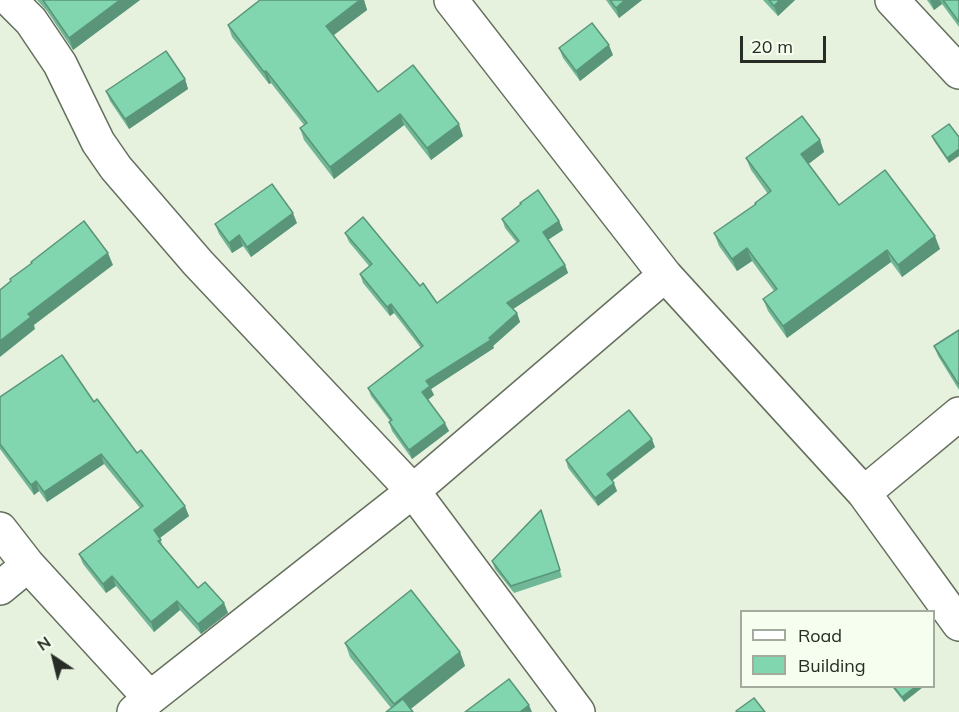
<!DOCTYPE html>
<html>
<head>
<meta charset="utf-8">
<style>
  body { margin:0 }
  #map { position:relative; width:959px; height:712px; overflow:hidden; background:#e6f2de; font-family:Mulish,sans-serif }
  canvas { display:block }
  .legend { position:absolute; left:740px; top:610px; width:195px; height:78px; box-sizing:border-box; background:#f5feef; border:2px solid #a3aa9e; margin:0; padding:8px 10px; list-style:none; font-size:18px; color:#272c25 }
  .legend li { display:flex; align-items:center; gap:12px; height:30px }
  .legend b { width:30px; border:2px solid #a3aa9e }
  .north { position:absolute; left:24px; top:628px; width:60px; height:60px; -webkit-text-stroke:4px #f5feef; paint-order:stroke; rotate:325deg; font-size:16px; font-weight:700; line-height:24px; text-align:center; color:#272c25 }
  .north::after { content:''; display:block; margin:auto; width:21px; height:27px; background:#272c25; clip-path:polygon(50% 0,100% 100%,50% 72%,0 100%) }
  .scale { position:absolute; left:740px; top:36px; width:86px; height:27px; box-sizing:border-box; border:3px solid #272c25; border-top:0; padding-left:8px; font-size:18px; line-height:21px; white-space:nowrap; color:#272c25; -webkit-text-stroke:4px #f5feef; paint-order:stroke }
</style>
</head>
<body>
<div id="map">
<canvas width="959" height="712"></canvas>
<ul class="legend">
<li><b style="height:8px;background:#fff"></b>Road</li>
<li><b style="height:16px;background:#81d5af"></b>Building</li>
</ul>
<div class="north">N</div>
<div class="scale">20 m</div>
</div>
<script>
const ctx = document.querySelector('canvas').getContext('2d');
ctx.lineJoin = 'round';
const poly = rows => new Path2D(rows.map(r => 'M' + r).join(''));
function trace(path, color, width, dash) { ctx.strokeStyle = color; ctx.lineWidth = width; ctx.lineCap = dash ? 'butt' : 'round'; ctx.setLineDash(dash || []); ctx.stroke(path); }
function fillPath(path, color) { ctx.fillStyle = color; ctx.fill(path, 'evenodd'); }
const minor = poly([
  [10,0,31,21,60,64,98,142,116,168,198,263,413,491,578,712],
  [451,0,665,275,864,493,959,624],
  [892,0,959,72],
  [864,493,959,414],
  [0,529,28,565,150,698],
  [0,588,28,565],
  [134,712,150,698,413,491,665,275]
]);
const wall = poly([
  [37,0,140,0,73,50,47,11],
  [260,0,364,0,367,10,333,35,378,92,463,136,431,160,404,125,334,179,304,140,300,128,304,125,271,83,269,84,232,37,228,25],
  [606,0,642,0,619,18],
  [763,0,795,0,778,16],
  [927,0,959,0,959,27,942,4,934,10],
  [559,48,613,55,580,81,563,58],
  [185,79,188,89,129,129,110,101,106,91],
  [932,136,959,137,949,163,934,141],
  [820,140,824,152,808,164,839,205,940,249,902,277,891,262,787,338,768,311,763,299,774,291,752,261,737,271,719,246,714,233,756,204,768,194,751,170,746,158],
  [520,203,559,221,563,230,548,240,565,265,568,273,513,309,517,313,520,322,493,346,494,348,431,389,434,395,428,400,449,431,412,459,392,431,389,422,390,421,371,396,368,388,421,348,394,313,390,316,363,283,360,274,369,266,349,242,345,233,420,286,437,303,517,243,505,228,502,219,520,205],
  [297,223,251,257,243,246,232,253,219,234,215,224],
  [959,330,959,390,938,356,934,346],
  [0,397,94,402,189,516,160,538,163,547,198,588,224,603,228,613,201,634,180,610,154,632,116,586,106,593,83,564,79,554,140,508,104,464,47,502,39,491,34,495,0,449],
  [655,447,612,481,617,491,598,506,568,468,566,460],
  [541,510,562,577,514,593,495,569,492,561],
  [345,643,460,652,465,666,391,708,350,657],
  [892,687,923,687,904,702]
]);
const shadedWall = poly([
  [120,0,140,0,73,50,69,38],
  [360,0,364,0,367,10,330,38,326,26],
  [625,0,642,0,619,18,616,8],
  [780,0,795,0,778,16,774,6],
  [930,0,940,0,942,4,934,10],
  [609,45,613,55,580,81,576,71],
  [266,71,271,83,269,84,264,72],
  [185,79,188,89,129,129,125,119],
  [400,114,404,125,334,179,330,167],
  [459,124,463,136,431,160,427,148],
  [820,140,824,152,806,166,801,154],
  [959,149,959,156,949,163,947,158],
  [293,213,297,223,251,257,247,247],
  [559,221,563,230,546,241,543,232],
  [239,235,243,246,232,253,229,243],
  [935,236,940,249,902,277,898,265],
  [747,248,752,261,737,271,732,259],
  [887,250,891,262,787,338,783,326],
  [108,253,113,265,34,325,35,329,0,357,0,341,28,314],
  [565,265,568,273,510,311,507,303],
  [391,304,394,313,390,316,387,307],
  [517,313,520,322,493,346,494,348,431,389,434,395,426,401,422,392,426,381,489,338],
  [445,423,449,431,412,459,409,450],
  [652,439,655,447,610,482,607,474],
  [101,454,104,464,47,502,44,492],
  [36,481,39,491,34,495,31,485],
  [614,483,617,491,598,506,595,498],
  [185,506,189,516,157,540,154,530],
  [112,576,116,586,106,593,103,584],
  [177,601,180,610,154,632,151,622],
  [224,603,228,613,201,634,198,624],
  [460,652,465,666,407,712,397,712,394,704],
  [915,687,923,687,904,702,902,697],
  [529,705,532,712,520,712]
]);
const building = poly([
  [43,0,120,0,69,38,43,0],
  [260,0,360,0,326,26,378,92,413,65,459,124,427,148,400,114,330,167,300,128,307,123,266,71,264,72,228,25,260,0],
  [610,0,625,0,616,8,610,0],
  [769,0,780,0,774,6,769,0],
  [943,0,959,0,959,22,943,0],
  [592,23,609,45,576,71,559,48,592,23],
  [166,51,185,79,125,119,106,91,166,51],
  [802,116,820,140,801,154,839,205,885,170,935,236,898,265,887,250,783,326,763,299,777,289,747,248,732,259,714,233,756,204,755,203,771,191,746,158,802,116],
  [949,124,959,137,959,149,947,158,932,136,949,124],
  [272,184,293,213,247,247,239,235,229,243,215,224,272,184],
  [538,190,559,221,543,232,565,265,507,303,517,313,489,338,491,340,426,381,430,386,422,392,445,423,409,450,389,422,392,420,368,388,423,346,391,304,387,307,360,274,372,264,345,233,363,217,420,286,423,283,437,303,519,241,502,219,521,204,520,203,538,190],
  [84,221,108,253,28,314,31,317,0,341,0,290,11,281,10,279,32,263,31,262,84,221],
  [959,330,959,385,934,346,959,330],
  [62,355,94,402,97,399,137,453,141,450,185,506,154,530,161,540,158,541,198,588,205,582,224,603,198,624,177,601,151,622,112,576,103,584,79,554,143,506,101,454,44,492,36,481,31,485,0,444,0,397,62,355],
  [629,410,652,439,607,474,614,483,595,498,566,460,629,410],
  [541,510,560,570,511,586,492,561,541,510],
  [411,590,460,652,394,704,345,643,411,590],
  [509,679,529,705,520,712,465,712,509,679],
  [894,687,915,687,902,697,894,687],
  [754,698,765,712,737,712,736,711,754,698],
  [403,699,413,712,386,712,403,699]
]);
trace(minor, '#656f5e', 36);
trace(minor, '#fff', 33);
fillPath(wall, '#6fb796');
fillPath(shadedWall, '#5a957a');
fillPath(building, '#81d5af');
trace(building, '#5a957a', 1.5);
</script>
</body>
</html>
